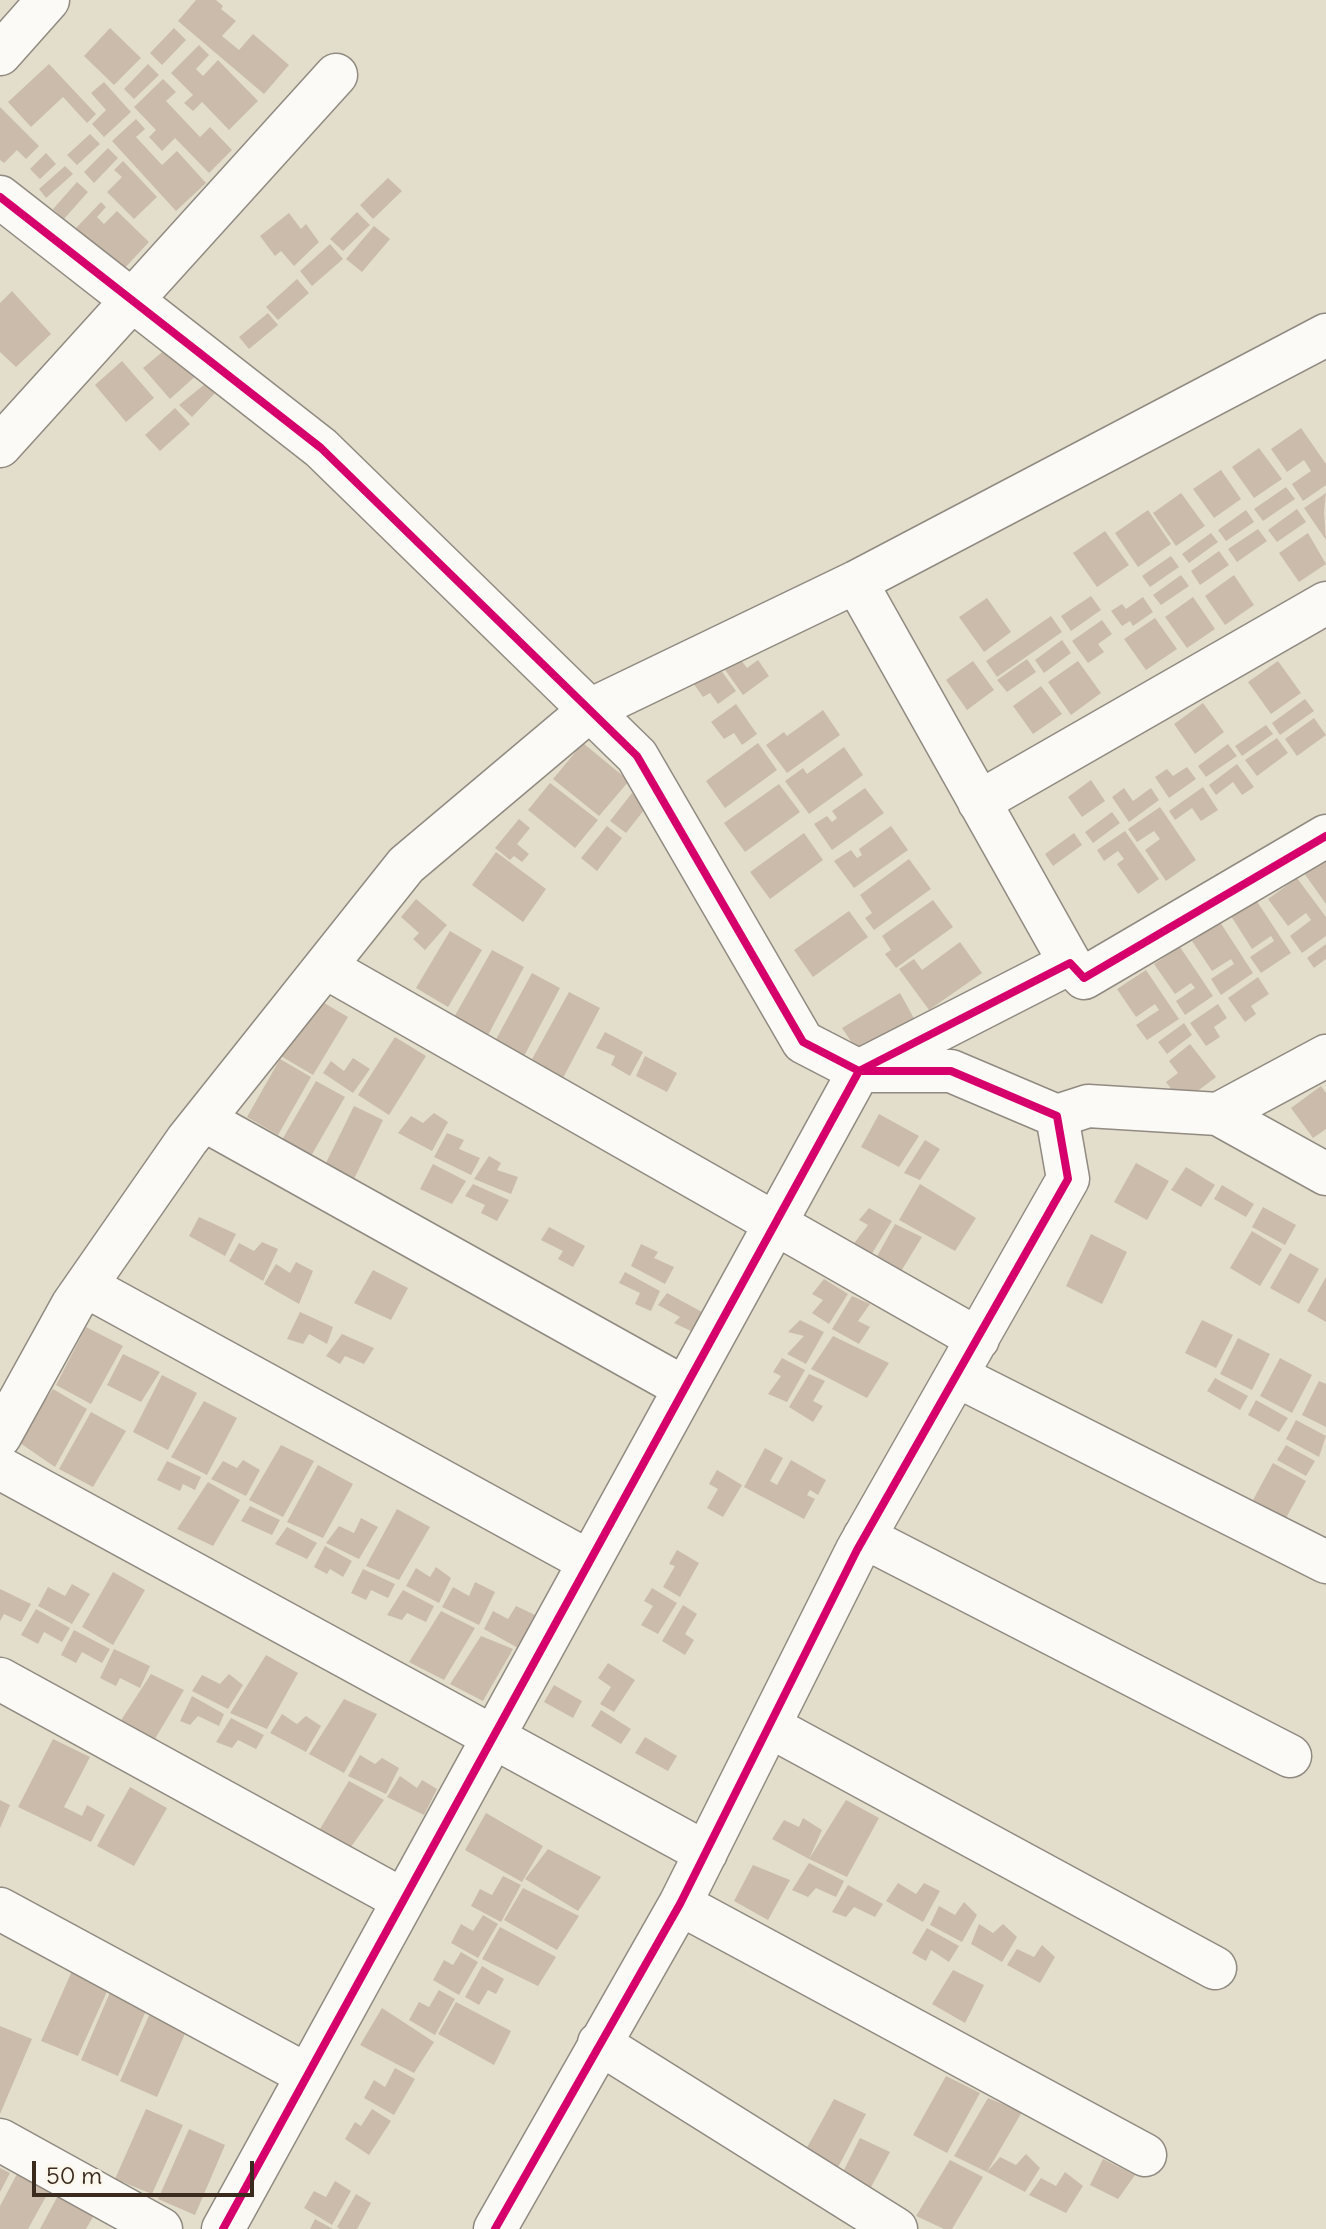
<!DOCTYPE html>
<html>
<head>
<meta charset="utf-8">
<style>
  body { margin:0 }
  #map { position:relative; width:1326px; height:2229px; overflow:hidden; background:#e3decc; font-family:Delius,sans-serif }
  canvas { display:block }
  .scale { position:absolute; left:32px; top:2161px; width:222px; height:36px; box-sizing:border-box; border:4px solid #3b2a1e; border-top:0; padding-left:10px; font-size:24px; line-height:28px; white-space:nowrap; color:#3b2a1e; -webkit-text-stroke:6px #fbf7ec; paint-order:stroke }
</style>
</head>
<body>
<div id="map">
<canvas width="1326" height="2229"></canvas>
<div class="scale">50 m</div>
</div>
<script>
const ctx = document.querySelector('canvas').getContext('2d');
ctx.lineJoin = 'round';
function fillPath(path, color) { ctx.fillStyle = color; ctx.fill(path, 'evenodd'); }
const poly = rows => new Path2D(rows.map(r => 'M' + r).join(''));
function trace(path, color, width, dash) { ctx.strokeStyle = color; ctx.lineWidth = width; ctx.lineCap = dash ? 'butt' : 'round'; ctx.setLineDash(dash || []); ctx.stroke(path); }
const building = poly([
  [196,0,216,0,223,6,221,9,236,21,222,36,239,50,253,34,289,65,264,94,178,21],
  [110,28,141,58,114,85,84,56],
  [174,28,186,40,162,65,150,53],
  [199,45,209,55,196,69,203,76,218,60,258,101,229,130,202,102,193,111,184,103,193,95,171,73],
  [49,64,96,114,87,123,63,97,31,127,8,102],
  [148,64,159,75,134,99,124,89],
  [163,79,176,92,166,101,200,137,210,127,232,150,209,173,175,138,162,151,149,137,156,130,134,107],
  [104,82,131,112,104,137,92,124,106,110,91,93],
  [0,107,39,146,26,159,17,150,4,163,0,160],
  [136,119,145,129,136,137,162,165,177,151,206,183,176,211,112,141],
  [90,134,100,144,77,165,67,155],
  [108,148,118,158,94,183,84,172],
  [46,153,56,164,40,179,30,169],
  [123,161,157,197,134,219,107,192,122,177,114,170],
  [65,166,73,174,46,198,39,189],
  [388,178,402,191,373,219,360,205],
  [77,182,88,192,64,219,53,209],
  [101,202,106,207,97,217,104,224,117,211,149,242,121,272,76,228],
  [357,212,370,225,343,251,330,239],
  [289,213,301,229,306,224,319,242,294,266,281,251,275,256,260,236],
  [374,226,390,239,362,272,346,259],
  [330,244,343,259,312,286,300,271],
  [297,279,309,293,278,320,266,307],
  [12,291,51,334,16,367,0,352,0,303],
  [268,313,278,325,249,349,239,337],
  [172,344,218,390,192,417,179,405,205,384,199,373,170,399,143,368],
  [122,361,154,398,126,422,95,385],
  [175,408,190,424,160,451,145,435],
  [1301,428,1326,464,1326,485,1303,501,1292,484,1311,471,1304,460,1287,472,1271,449],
  [1259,448,1282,479,1254,498,1232,467],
  [1221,470,1241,499,1214,518,1193,489],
  [1286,487,1295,499,1263,521,1254,509],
  [1181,493,1205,526,1176,546,1153,513],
  [1326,493,1324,512,1326,540,1304,508],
  [1297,509,1306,522,1277,542,1268,530],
  [1148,510,1171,544,1138,567,1115,533],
  [1246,510,1254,522,1226,541,1218,530],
  [1258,529,1267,541,1237,562,1228,549],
  [1105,531,1129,565,1097,587,1073,553],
  [1211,533,1218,542,1189,563,1182,554],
  [1308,533,1326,564,1299,582,1279,553],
  [1219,551,1229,565,1200,585,1191,571],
  [1171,556,1179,567,1150,587,1142,576],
  [1181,575,1189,586,1161,605,1153,595],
  [1234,575,1254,605,1225,625,1205,596],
  [1091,596,1101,610,1071,631,1061,616],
  [1143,597,1153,612,1133,626,1130,621,1122,626,1111,611,1122,604,1126,609],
  [1193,597,1215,629,1187,648,1165,617],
  [987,598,1011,632,984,652,959,617],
  [1051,616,1062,632,997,677,986,661],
  [1155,618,1177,649,1146,670,1124,639],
  [1102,620,1112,634,1098,644,1104,652,1088,663,1072,641],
  [1062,640,1071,653,1044,673,1035,660],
  [738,656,747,668,758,660,769,676,743,695,723,667],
  [1027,659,1036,672,1007,692,997,680],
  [973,661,994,690,967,710,946,680],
  [1078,661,1101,693,1071,715,1048,682],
  [1278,661,1301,693,1271,714,1248,682],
  [715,662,736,691,718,704,710,693,703,697,691,680],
  [1041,686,1062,714,1033,734,1013,706],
  [1305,699,1314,711,1280,735,1272,723],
  [1203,703,1224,732,1195,754,1174,724],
  [736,704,757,734,742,745,734,733,724,739,711,722],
  [823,710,840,735,787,773,766,745,784,732,787,736],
  [1314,718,1326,735,1297,756,1285,739],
  [1266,725,1273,734,1242,756,1235,746],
  [1277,738,1288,753,1257,776,1245,760],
  [583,743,629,781,599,816,553,779],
  [758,743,777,770,725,808,706,781],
  [1228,744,1237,756,1206,777,1198,766],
  [844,747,863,775,809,814,785,781,803,768,807,774],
  [1237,764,1254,787,1242,795,1233,782,1216,795,1209,785],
  [1187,767,1196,779,1169,798,1155,777,1167,769,1173,776],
  [1091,780,1105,801,1082,817,1068,797],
  [550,783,598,820,575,848,528,810],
  [779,784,800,812,745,852,724,823],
  [1203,787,1218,810,1201,821,1192,808,1175,820,1169,811],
  [865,788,884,813,832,850,814,824,827,816,832,822,837,818,832,811],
  [1124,788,1133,801,1151,788,1159,800,1129,822,1112,797],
  [632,793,648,805,626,833,610,821],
  [1160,807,1196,860,1166,881,1145,850,1160,839,1154,831,1137,842,1128,829],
  [1112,812,1120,823,1093,843,1085,832],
  [519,819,530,828,517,844,529,854,522,862,514,856,510,860,495,848],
  [607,826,622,838,597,871,581,858],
  [891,826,908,850,854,888,834,861,851,850,857,858,862,855,859,849],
  [1125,831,1159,879,1138,894,1117,864,1124,859,1118,851,1104,861,1097,850],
  [804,833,823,860,770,899,750,872],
  [1074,833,1082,845,1053,866,1045,854],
  [1326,851,1326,904,1304,873],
  [496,852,546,889,523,922,472,885],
  [909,859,931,889,874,930,865,918,872,913,860,895],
  [1297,878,1326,917,1326,936,1302,953,1290,936,1311,920,1306,913,1288,926,1268,899],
  [416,899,447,925,425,950,413,939,419,933,401,917],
  [933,900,953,927,896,968,885,954,891,950,882,936],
  [1256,900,1291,953,1261,973,1250,957,1274,941,1271,936,1252,949,1231,916],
  [849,911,868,937,813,977,794,950],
  [1220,922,1253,973,1221,995,1211,979,1234,964,1231,959,1212,971,1192,941],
  [450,931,482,950,448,1007,416,988],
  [960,942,982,973,929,1010,899,969,914,959,922,970],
  [1326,944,1326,959,1314,968,1307,958],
  [1180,947,1213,996,1185,1015,1176,1001,1195,988,1191,983,1175,994,1154,964],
  [492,950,524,967,487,1037,453,1019],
  [1146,970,1179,1019,1147,1040,1136,1025,1159,1010,1155,1004,1136,1017,1117,989],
  [532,973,560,988,523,1058,494,1043],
  [1258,977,1269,994,1251,1006,1256,1014,1245,1022,1228,998],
  [569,992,600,1008,563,1078,531,1061],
  [900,993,916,1022,861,1056,842,1028],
  [314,997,348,1017,313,1075,279,1055],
  [1218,1004,1227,1018,1214,1027,1220,1037,1206,1046,1190,1023],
  [1184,1023,1192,1035,1167,1054,1158,1042],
  [605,1032,643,1052,630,1076,611,1065,615,1056,596,1048],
  [395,1037,426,1056,389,1115,358,1095],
  [1190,1044,1216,1077,1182,1103,1166,1082,1178,1073,1169,1061],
  [645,1056,677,1073,667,1092,636,1076],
  [353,1058,370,1069,353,1093,323,1073,331,1061,344,1071],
  [280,1059,311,1077,278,1135,247,1117],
  [316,1081,345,1097,311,1156,282,1140],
  [1321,1086,1326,1093,1326,1129,1313,1138,1291,1108],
  [354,1106,383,1120,351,1185,322,1171],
  [434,1113,448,1122,432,1151,398,1133,411,1116,423,1123],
  [879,1114,919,1136,899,1167,861,1147],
  [447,1133,464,1140,459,1149,480,1158,471,1175,434,1157],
  [925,1140,940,1149,920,1180,904,1173],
  [489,1156,501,1163,497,1170,518,1177,511,1194,474,1179],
  [1136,1163,1169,1181,1147,1220,1114,1202],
  [433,1164,466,1181,452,1204,420,1189],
  [1186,1167,1215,1185,1201,1207,1171,1190],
  [473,1184,509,1200,497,1221,481,1213,485,1205,465,1196],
  [920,1184,976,1218,955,1251,899,1220],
  [1222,1185,1254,1204,1246,1217,1214,1199],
  [1263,1207,1296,1225,1285,1245,1252,1227],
  [869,1208,892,1221,871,1255,852,1246,868,1225,859,1220],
  [199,1217,236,1234,225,1256,189,1236],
  [895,1224,922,1237,900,1273,875,1260],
  [549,1227,585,1246,573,1267,558,1259,563,1251,541,1240],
  [1252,1231,1282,1249,1260,1286,1230,1268],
  [1091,1234,1127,1252,1102,1304,1066,1286],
  [262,1242,278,1249,263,1281,229,1261,239,1243,254,1251],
  [641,1244,658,1252,654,1258,674,1267,665,1284,631,1266],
  [1290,1253,1319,1269,1299,1304,1270,1288],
  [296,1262,313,1271,299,1304,264,1284,276,1264,290,1273],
  [373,1270,408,1288,391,1320,354,1303],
  [625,1272,660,1291,651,1311,635,1304,640,1293,619,1283],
  [1326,1277,1326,1322,1307,1311],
  [824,1279,848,1294,829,1324,812,1313,823,1300,812,1294],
  [667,1293,702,1312,691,1331,674,1323,680,1317,658,1305],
  [852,1296,870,1304,858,1321,870,1327,859,1344,832,1329],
  [300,1312,333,1327,327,1344,309,1334,303,1344,287,1339],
  [800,1320,824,1332,806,1364,787,1354,804,1336,788,1332],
  [1202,1320,1233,1335,1216,1368,1185,1353],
  [86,1327,123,1346,91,1404,56,1385],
  [342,1334,374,1348,364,1364,345,1356,340,1364,326,1356],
  [833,1336,889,1363,867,1398,811,1369],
  [1238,1338,1270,1354,1252,1390,1220,1374],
  [123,1354,160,1372,141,1402,107,1385],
  [782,1358,805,1370,787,1402,768,1394,781,1376,773,1372],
  [1280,1358,1312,1375,1292,1413,1260,1396],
  [809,1374,825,1381,813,1401,823,1406,813,1422,789,1407],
  [162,1375,197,1393,168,1450,133,1432],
  [1215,1378,1248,1396,1240,1410,1207,1391],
  [1319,1381,1326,1384,1326,1427,1302,1415],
  [53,1389,87,1409,55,1467,17,1441],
  [1256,1400,1288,1418,1279,1432,1248,1415],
  [204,1401,237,1418,207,1475,171,1457],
  [91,1412,126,1431,93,1487,59,1469],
  [1296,1420,1326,1436,1319,1457,1286,1439],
  [281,1445,314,1461,283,1517,249,1500],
  [1286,1445,1315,1461,1306,1476,1277,1460],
  [765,1448,783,1458,770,1481,777,1485,791,1460,826,1480,818,1495,810,1490,807,1495,815,1499,804,1519,744,1487],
  [243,1460,260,1470,246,1496,211,1479,223,1461,237,1468],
  [167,1461,201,1477,195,1490,183,1484,180,1491,157,1480],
  [1273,1463,1306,1481,1286,1518,1253,1500],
  [318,1465,353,1484,323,1538,287,1522],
  [717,1470,742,1485,723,1517,707,1508,718,1489,709,1484],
  [208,1482,240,1500,213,1546,177,1529],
  [250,1506,280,1520,272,1535,241,1521],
  [397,1509,430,1527,399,1580,366,1566],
  [361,1518,378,1527,359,1559,326,1543,339,1526,354,1533],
  [287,1527,317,1543,307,1559,275,1544],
  [325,1546,352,1561,343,1577,330,1569,327,1574,314,1567],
  [677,1550,699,1563,680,1597,663,1587,675,1566,669,1564],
  [436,1567,451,1578,439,1603,406,1586,416,1568,430,1577],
  [363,1569,395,1584,388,1598,371,1590,366,1600,351,1593],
  [113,1572,145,1590,113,1645,82,1627],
  [475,1582,495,1592,479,1625,442,1607,453,1587,469,1596],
  [72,1584,90,1594,72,1624,38,1606,48,1587,65,1596],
  [652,1588,677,1603,658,1634,641,1625,653,1606,644,1601],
  [0,1589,31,1604,21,1622,4,1614,0,1621],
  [403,1590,434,1606,426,1622,407,1613,402,1620,387,1615],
  [683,1605,697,1614,685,1634,694,1640,685,1655,662,1641],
  [516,1606,535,1615,518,1648,484,1629,493,1611,508,1619],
  [36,1609,70,1628,62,1642,44,1632,38,1644,21,1635],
  [441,1611,475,1628,444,1680,409,1662],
  [74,1630,110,1649,102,1663,82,1652,76,1663,61,1655],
  [481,1636,513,1649,483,1701,450,1684],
  [114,1649,150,1666,140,1688,120,1678,116,1686,100,1678],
  [266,1655,298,1673,267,1729,230,1713],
  [608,1663,635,1680,614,1712,600,1704,611,1687,598,1678],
  [151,1674,184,1690,152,1744,116,1728],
  [229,1674,243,1685,228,1709,192,1691,202,1675,220,1684],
  [554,1685,582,1701,573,1718,544,1702],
  [192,1696,224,1714,219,1726,198,1716,190,1725,180,1721],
  [344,1699,377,1714,344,1773,309,1754],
  [601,1710,631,1729,621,1744,591,1726],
  [282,1714,297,1724,306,1716,321,1726,306,1752,270,1733],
  [231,1718,264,1735,256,1749,238,1740,232,1748,216,1742],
  [645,1737,677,1756,668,1771,635,1753],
  [53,1739,90,1757,64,1807,82,1816,87,1805,105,1815,91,1842,18,1807],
  [360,1755,375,1764,382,1758,399,1768,386,1794,348,1776],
  [400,1776,417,1788,422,1780,437,1789,424,1815,387,1797],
  [349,1781,384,1800,346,1854,315,1837],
  [130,1787,167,1808,134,1866,97,1846],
  [0,1800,10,1805,0,1828],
  [846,1800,879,1818,847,1877,809,1859,772,1839,784,1820,799,1827,803,1818,822,1830,809,1859],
  [486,1813,543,1846,522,1882,465,1850],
  [548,1849,601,1877,578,1911,525,1879],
  [809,1863,844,1881,836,1897,816,1888,808,1897,792,1890],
  [753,1865,790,1880,768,1920,734,1901],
  [503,1876,521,1885,501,1922,471,1906,480,1889,492,1895],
  [898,1883,916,1894,924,1883,940,1891,923,1922,886,1901],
  [848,1885,883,1904,875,1917,854,1907,846,1917,832,1912],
  [523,1888,579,1916,557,1950,504,1920],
  [964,1902,977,1915,962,1942,930,1925,939,1906,955,1915],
  [483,1915,498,1924,478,1958,451,1943,461,1924,473,1931],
  [979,1924,993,1933,1003,1924,1017,1937,1002,1962,971,1944],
  [500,1927,556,1957,538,1986,482,1959],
  [927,1928,959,1946,949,1962,931,1950,926,1961,912,1953],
  [1042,1945,1055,1957,1040,1983,1007,1965,1017,1949,1034,1957],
  [461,1952,478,1962,459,1995,433,1980,444,1960,453,1965],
  [482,1966,504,1979,496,1994,488,1990,479,2005,465,1997],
  [953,1970,984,1985,965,2023,932,2004],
  [72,1971,109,1987,78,2056,41,2041],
  [111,1990,148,2006,118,2076,81,2060],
  [439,1990,455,1999,435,2035,409,2020,419,2002,429,2007],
  [456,2002,511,2031,494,2065,438,2034],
  [382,2008,434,2042,414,2073,360,2045],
  [151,2011,188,2027,157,2097,120,2081],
  [0,2026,32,2039,0,2114],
  [395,2068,415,2079,394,2115,364,2098,374,2080,385,2087],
  [946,2076,980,2093,947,2153,913,2135],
  [988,2098,1022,2112,987,2172,954,2156],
  [834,2099,866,2114,833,2177,799,2162],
  [146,2109,183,2125,152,2194,115,2179],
  [372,2109,391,2121,369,2155,345,2139,355,2122,361,2126],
  [189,2129,225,2145,195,2215,158,2199],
  [860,2138,890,2152,870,2189,841,2176],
  [1026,2154,1040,2168,1025,2192,987,2172,1000,2157,1016,2165],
  [1103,2159,1135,2175,1118,2199,1090,2185],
  [950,2160,983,2177,952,2229,944,2229,916,2216],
  [0,2168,10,2173,0,2192],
  [1065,2172,1083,2186,1066,2213,1029,2195,1041,2178,1056,2186],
  [17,2174,49,2191,28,2229,0,2229,0,2206],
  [335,2181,351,2191,332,2225,304,2208,314,2191,326,2197],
  [61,2190,97,2210,86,2229,40,2229],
  [356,2194,371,2203,357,2229,340,2229,337,2227],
  [315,2219,333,2229,310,2229]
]);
const minor = poly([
  [0,54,48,0],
  [0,197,321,448,637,756,803,1042,859,1071,951,1071,1057,1116,1068,1179,857,1550,680,1904,495,2229],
  [0,446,336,75],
  [856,582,1070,963],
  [979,802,1326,603],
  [325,967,978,1339],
  [1218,1114,1326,1174],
  [1057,1116,1088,1106,1218,1114,1326,1056],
  [204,1120,683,1387],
  [86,1286,588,1561],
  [957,1376,1326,1562],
  [0,1436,73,1304,187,1140,406,865,590,710,856,582,1326,335],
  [0,1468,706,1853],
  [864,1537,1290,1756],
  [0,1679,403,1900],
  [769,1726,1215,1968],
  [680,1904,1145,2155],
  [0,1909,307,2075],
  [599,2043,896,2229],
  [0,2140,161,2229],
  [223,2229,859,1071,1070,963,1084,978,1326,836]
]);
const cycleway = poly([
  [0,197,321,448,637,756,803,1042,859,1071,951,1071,1057,1116,1068,1179,857,1550,680,1904,495,2229],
  [223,2229,859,1071,1070,963,1084,978,1326,836]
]);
fillPath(building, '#cbbbaa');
trace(minor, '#908a80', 45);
trace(minor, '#fbfaf7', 42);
trace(cycleway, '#d6006c', 8);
</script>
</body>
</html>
